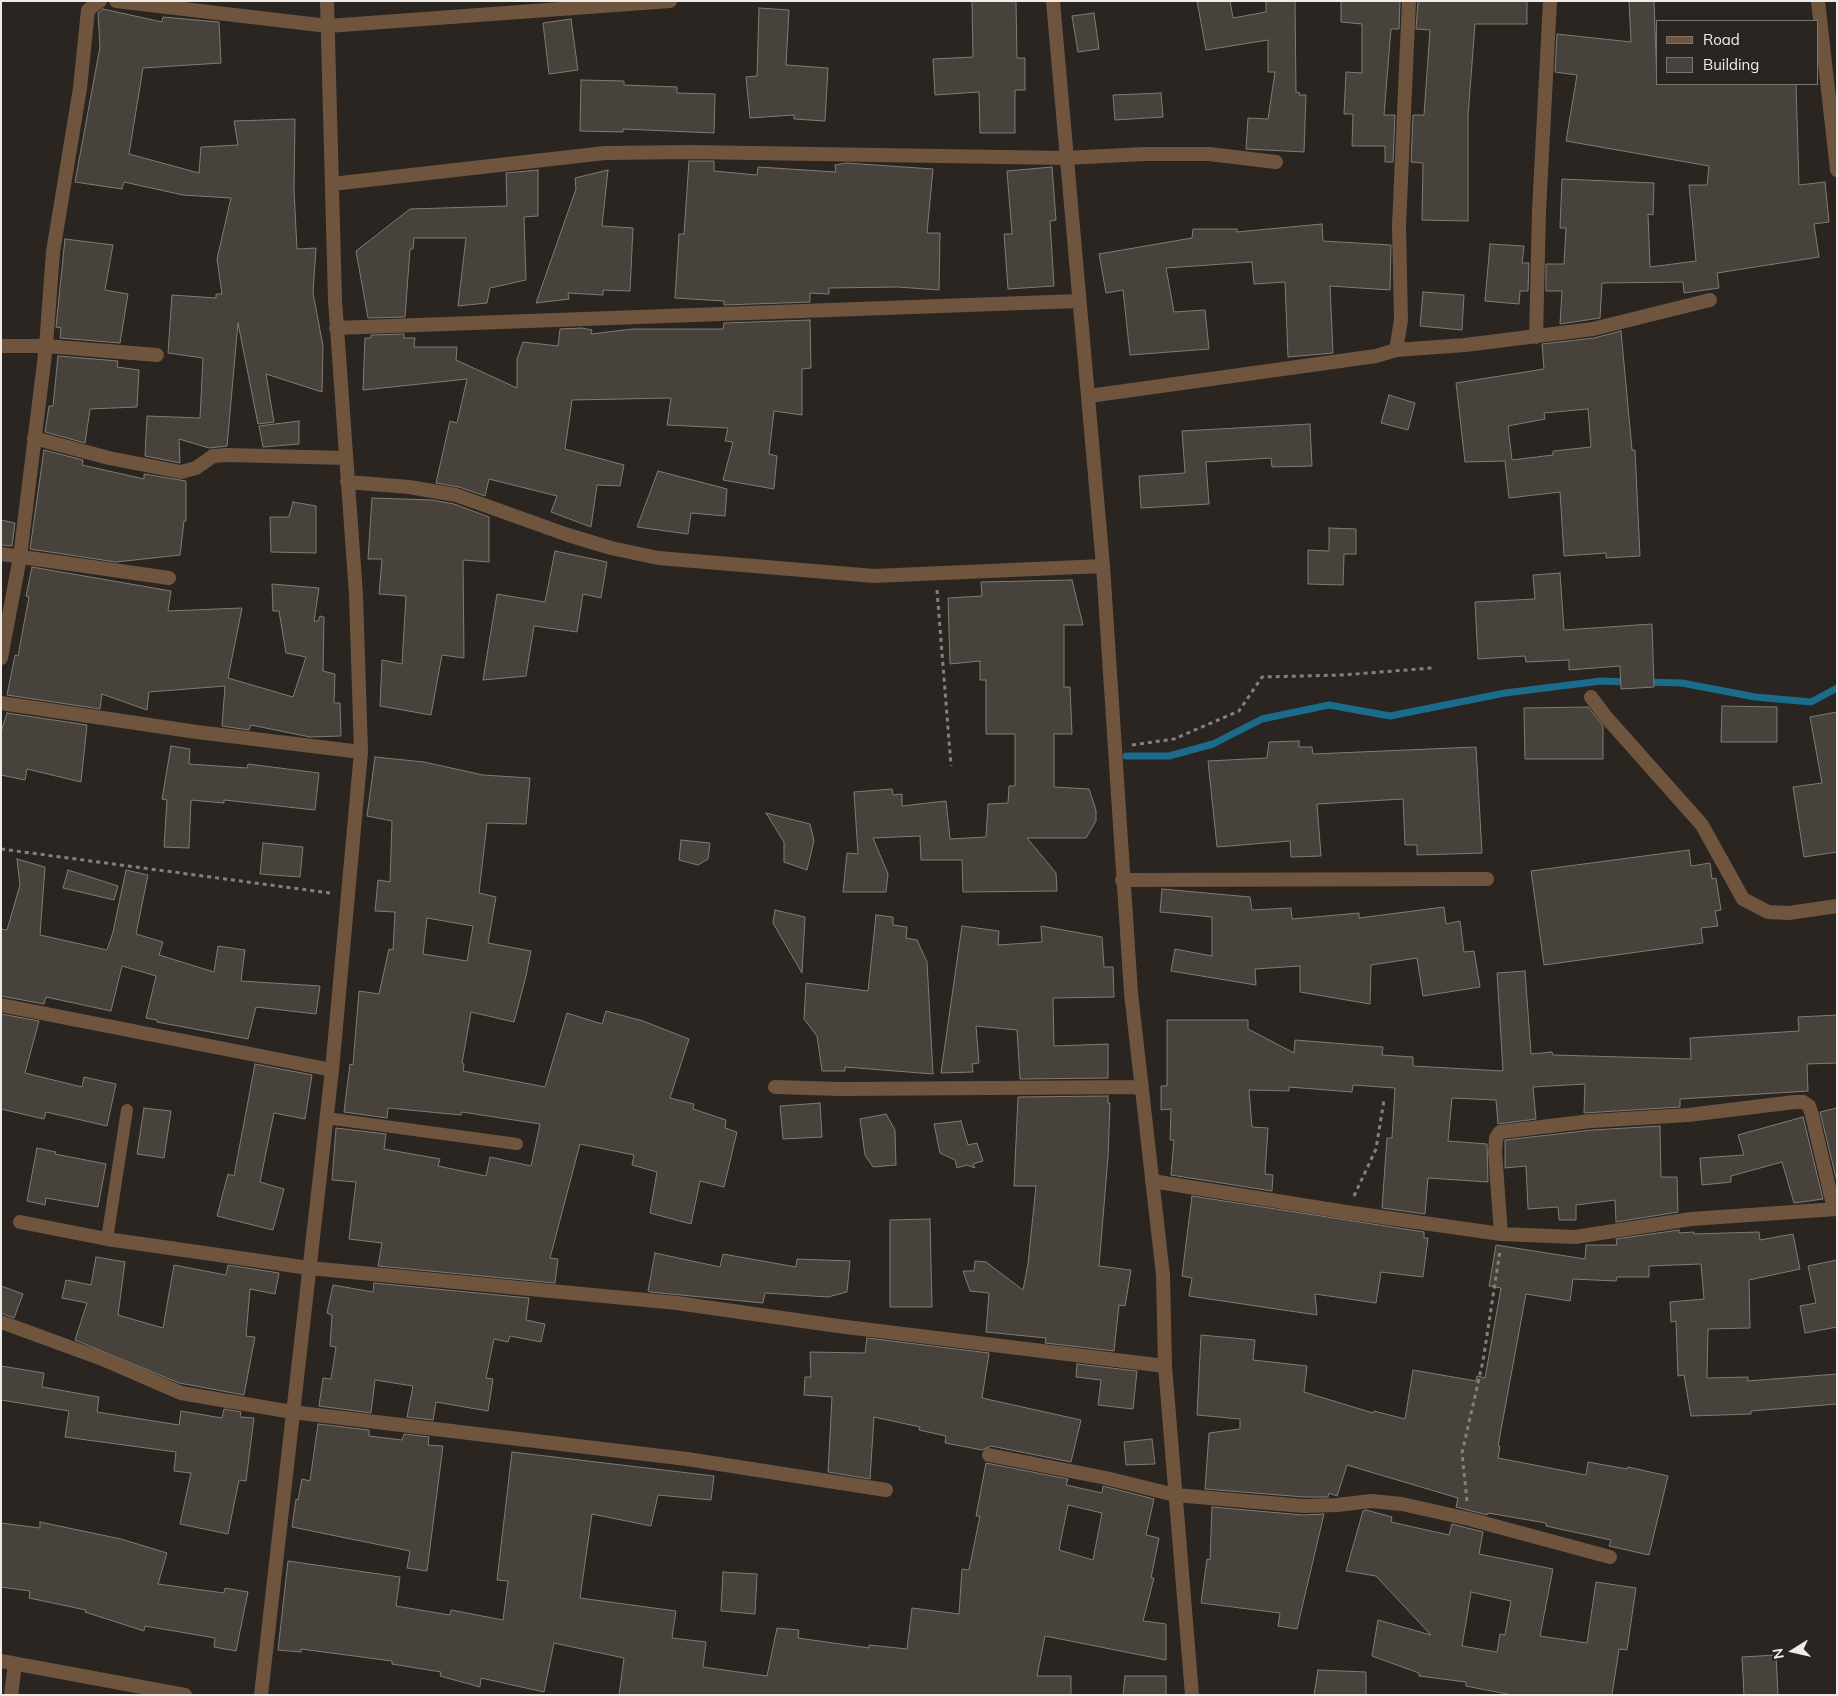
<!DOCTYPE html>
<html>
<head>
<meta charset="utf-8">
<style>
  body { margin:0 }
  #map { position:relative; width:1838px; height:1696px; overflow:hidden; background:#2a2520; font-family:Mulish,sans-serif }
  canvas { display:block }
  .frame { position:absolute; inset:0; border:2px solid #efece8; pointer-events:none }
  .legend { position:absolute; left:1656px; top:20px; width:162px; height:65px; box-sizing:border-box; background:#2a2520; border:1px solid #797570; margin:0; padding:6px 9px; list-style:none; font-size:15px; color:#efece8 }
  .legend li { display:flex; align-items:center; gap:10px; height:25px }
  .legend b { width:25px; border:1px solid #797570 }
  .north { position:absolute; left:1768px; top:1626px; width:50px; height:50px; -webkit-text-stroke:4px #2a2520; paint-order:stroke; rotate:260deg; font-size:14px; font-weight:700; line-height:20px; text-align:center; color:#efece8 }
  .north::after { content:''; display:block; margin:auto; width:18px; height:22px; background:#efece8; clip-path:polygon(50% 0,100% 100%,50% 72%,0 100%) }
</style>
</head>
<body>
<div id="map">
<canvas width="1838" height="1696"></canvas>
<div class="frame"></div>
<ul class="legend">
<li><b style="height:6px;background:#70553e"></b>Road</li>
<li><b style="height:14px;background:#48423d"></b>Building</li>
</ul>
<div class="north">N</div>
</div>
<script>
const ctx = document.querySelector('canvas').getContext('2d');
ctx.lineJoin = 'round';
const poly = rows => new Path2D(rows.map(r => 'M' + r).join(''));
function trace(path, color, width, dash) { ctx.strokeStyle = color; ctx.lineWidth = width; ctx.lineCap = dash ? 'butt' : 'round'; ctx.setLineDash(dash || []); ctx.stroke(path); }
function fillPath(path, color) { ctx.fillStyle = color; ctx.fill(path, 'evenodd'); }
const stream = poly([
  [1646,682,1682,683,1755,697,1811,702,1837,688],
  [1126,756,1169,756,1213,744,1262,719,1329,705,1390,716,1505,693,1601,681,1628,682]
]);
const building = poly([
  [972,1,1016,1,1017,58,1025,58,1025,90,1015,90,1015,133,980,133,979,92,935,95,933,59,973,57,972,1],
  [1197,1,1230,1,1233,18,1266,12,1266,1,1295,1,1296,92,1300,93,1299,95,1306,95,1304,152,1246,149,1248,118,1268,119,1275,72,1268,72,1268,40,1206,50,1197,1],
  [1341,1,1400,1,1399,29,1391,29,1384,115,1395,115,1393,162,1385,162,1385,146,1352,146,1353,114,1344,114,1346,72,1362,73,1362,24,1341,22,1341,1],
  [1418,1,1527,1,1527,24,1475,24,1468,116,1468,221,1422,220,1423,163,1411,162,1413,115,1424,115,1430,30,1416,29,1418,1],
  [1629,1,1654,1,1657,84,1796,84,1799,185,1825,182,1829,222,1814,224,1819,257,1717,273,1719,288,1684,293,1683,282,1602,283,1600,318,1560,324,1562,291,1546,291,1546,264,1564,264,1566,228,1560,228,1562,179,1654,183,1653,215,1648,214,1650,267,1696,261,1689,185,1707,185,1709,166,1566,141,1577,75,1555,72,1557,34,1631,42,1629,1],
  [759,8,789,10,786,65,828,68,825,121,794,119,794,115,750,118,746,77,757,76,759,8],
  [103,9,162,22,163,17,219,22,221,63,143,68,129,154,199,173,201,147,238,145,234,121,295,119,294,190,297,249,316,248,313,293,323,346,322,392,266,374,274,422,258,424,238,323,227,446,209,448,179,439,180,463,145,456,147,416,200,418,203,358,168,353,172,295,216,298,216,294,222,294,217,259,231,198,183,195,124,182,122,189,75,182,100,47,98,13,103,9],
  [1094,13,1099,49,1078,52,1072,16,1094,13],
  [571,19,578,70,549,74,543,23,571,19],
  [581,80,624,81,624,85,677,87,677,93,715,94,714,133,623,129,623,132,580,131,581,80],
  [1161,93,1163,117,1115,120,1113,95,1161,93],
  [689,161,714,161,714,171,757,175,758,167,836,172,835,165,846,163,933,169,927,233,940,233,939,290,898,287,829,288,829,294,810,293,810,302,724,305,724,301,675,298,679,234,684,234,689,161],
  [1052,167,1056,220,1050,221,1054,286,1008,289,1004,234,1012,234,1007,171,1052,167],
  [538,170,538,216,524,217,526,280,490,288,487,303,458,306,466,238,414,238,413,249,410,249,405,317,368,318,356,251,410,209,507,206,506,173,538,170],
  [608,170,602,226,633,228,630,291,603,290,603,295,568,293,569,299,536,303,576,189,575,178,608,170],
  [1322,224,1323,241,1391,245,1390,290,1330,286,1333,353,1288,357,1285,282,1254,284,1252,262,1166,268,1174,312,1205,310,1209,349,1130,355,1123,290,1106,293,1099,254,1192,238,1193,229,1237,229,1237,232,1322,224],
  [65,239,113,245,105,290,128,294,120,343,60,338,61,328,56,327,65,239],
  [1490,244,1524,246,1522,263,1529,263,1528,291,1520,291,1519,304,1485,301,1490,244],
  [1423,292,1464,295,1462,330,1420,326,1423,292],
  [810,320,811,368,802,369,802,415,774,411,769,454,777,456,774,489,723,480,733,442,725,441,728,428,667,425,671,398,572,400,565,449,624,465,620,486,597,485,591,527,551,512,557,496,489,479,485,496,459,487,436,483,450,421,457,423,467,379,363,390,365,338,371,338,371,335,404,334,404,338,415,338,414,347,457,347,456,360,517,388,517,359,523,342,558,346,560,329,582,328,592,330,591,334,633,329,723,329,724,323,810,320],
  [1621,331,1632,450,1635,450,1640,556,1606,558,1606,553,1564,556,1560,492,1509,498,1505,461,1465,462,1456,383,1544,369,1542,344,1594,338,1621,331],
  [1588,409,1591,447,1553,451,1553,455,1512,460,1508,426,1545,419,1544,413,1588,409],
  [58,356,118,361,117,367,139,370,137,407,90,409,85,443,45,432,49,406,53,406,58,356],
  [1389,395,1415,403,1408,430,1381,423,1389,395],
  [299,421,299,444,263,447,259,426,299,421],
  [1310,424,1312,466,1272,467,1271,458,1206,462,1209,504,1141,508,1139,476,1185,473,1182,431,1310,424],
  [44,450,83,460,82,465,144,479,144,474,186,481,186,521,184,521,180,555,116,562,30,549,44,450],
  [658,471,727,489,725,516,691,513,688,534,637,527,658,471],
  [372,498,432,500,454,504,489,517,489,562,463,560,464,658,442,655,431,715,380,706,382,660,402,664,406,596,379,594,382,559,368,559,372,498],
  [293,502,316,506,316,553,271,552,270,517,289,517,293,502],
  [1,520,15,523,12,546,1,545,1,520],
  [1329,528,1356,529,1356,554,1344,554,1343,585,1308,584,1308,550,1329,551,1329,528],
  [555,551,607,562,601,598,583,594,577,632,534,626,526,676,483,680,497,594,545,602,555,551],
  [32,567,171,591,168,611,242,608,228,678,293,697,306,657,286,653,279,611,273,611,272,584,319,588,314,621,318,621,320,616,324,617,323,671,335,674,334,703,340,703,341,736,310,737,251,725,249,730,222,726,225,686,149,692,147,710,102,694,100,709,7,695,15,655,18,656,29,597,26,596,32,567],
  [1560,573,1564,630,1652,624,1654,687,1621,689,1620,666,1569,670,1569,660,1526,662,1525,656,1478,659,1475,602,1535,599,1533,575,1560,573],
  [1072,580,1083,625,1064,625,1064,687,1070,687,1072,734,1054,734,1054,787,1089,789,1096,810,1096,821,1086,838,1027,838,1056,873,1057,891,963,892,962,860,921,860,920,836,873,838,888,874,886,892,843,892,847,853,858,854,854,792,892,789,893,795,902,794,902,806,946,801,950,839,986,837,988,804,1008,803,1009,786,1015,786,1015,734,986,734,986,680,980,680,980,661,950,664,948,598,982,596,981,582,1072,580],
  [1722,706,1777,707,1777,742,1721,742,1722,706],
  [1588,707,1603,726,1603,759,1525,759,1524,708,1588,707],
  [1837,712,1837,852,1804,857,1793,787,1822,783,1810,717,1837,712],
  [7,713,87,725,81,782,27,769,25,780,1,775,1,732,7,713],
  [1299,741,1299,747,1312,747,1313,754,1476,747,1482,853,1417,855,1417,845,1405,845,1403,799,1317,804,1321,856,1291,857,1290,841,1217,847,1208,761,1267,758,1269,742,1299,741],
  [171,746,190,749,189,764,247,768,248,764,319,773,315,810,224,800,224,803,191,800,189,848,164,847,167,800,162,799,171,746],
  [375,757,424,762,483,775,530,778,526,824,487,823,479,893,496,897,488,943,531,951,526,976,514,1022,471,1012,462,1063,464,1064,463,1071,545,1087,567,1013,602,1024,606,1011,643,1021,689,1039,670,1098,694,1104,693,1109,726,1120,725,1128,737,1132,724,1187,700,1181,691,1224,650,1213,657,1172,632,1165,634,1155,580,1144,550,1258,558,1259,555,1283,378,1266,382,1243,349,1239,356,1182,332,1180,336,1128,386,1134,384,1149,440,1159,438,1166,486,1176,490,1157,531,1166,540,1124,462,1112,461,1115,388,1108,387,1118,344,1112,350,1064,353,1065,359,991,379,994,389,949,393,950,395,912,375,911,378,880,390,882,392,821,367,816,375,757],
  [427,918,473,926,467,961,423,954,427,918],
  [766,813,810,824,814,841,807,870,784,862,784,842,766,813],
  [681,840,710,843,708,859,698,865,679,860,681,840],
  [263,843,303,847,300,877,260,874,263,843],
  [1689,850,1691,866,1710,863,1712,879,1716,878,1721,910,1715,911,1718,926,1701,928,1703,943,1544,965,1531,871,1689,850],
  [17,859,45,867,40,935,107,950,113,932,126,870,148,875,136,934,163,942,159,955,214,972,218,946,245,950,241,981,320,986,316,1014,256,1007,248,1039,157,1022,157,1020,146,1018,156,976,122,966,111,1011,46,997,44,1004,1,996,1,929,7,930,20,885,17,859],
  [68,870,118,886,114,900,63,888,68,870],
  [1162,889,1250,897,1252,910,1291,908,1292,919,1359,913,1359,918,1444,907,1446,924,1460,921,1464,952,1474,951,1480,987,1423,996,1417,958,1371,965,1370,1004,1300,992,1300,966,1255,969,1256,985,1171,971,1175,949,1212,956,1212,917,1160,912,1162,889],
  [775,910,805,917,802,973,773,923,775,910],
  [876,915,893,917,893,925,907,927,906,938,917,940,927,962,933,1074,845,1067,845,1071,822,1071,817,1036,804,1019,806,983,868,991,876,915],
  [962,926,999,931,998,945,1042,942,1041,926,1102,937,1104,967,1113,967,1114,997,1053,998,1054,1046,1108,1044,1108,1078,1020,1079,1017,1030,976,1026,979,1063,972,1064,973,1072,941,1073,962,926],
  [1525,971,1531,1054,1552,1052,1553,1055,1691,1059,1690,1038,1799,1031,1798,1017,1837,1015,1837,1063,1807,1064,1808,1091,1680,1099,1680,1107,1584,1113,1585,1084,1533,1087,1536,1119,1498,1124,1496,1100,1452,1098,1448,1141,1487,1144,1488,1182,1428,1178,1425,1214,1382,1208,1387,1138,1392,1138,1395,1088,1353,1085,1352,1092,1289,1087,1289,1091,1249,1090,1252,1127,1268,1128,1265,1174,1273,1175,1272,1191,1171,1175,1174,1140,1170,1140,1171,1109,1161,1110,1161,1086,1167,1086,1167,1020,1248,1020,1248,1029,1294,1053,1295,1040,1383,1047,1382,1055,1413,1057,1413,1066,1503,1071,1497,973,1525,971],
  [1,1014,39,1021,25,1073,82,1087,84,1077,116,1084,107,1126,46,1112,44,1119,1,1109,1,1014],
  [255,1064,312,1075,305,1119,274,1113,260,1182,284,1189,273,1230,217,1216,228,1174,234,1176,255,1064],
  [1108,1096,1108,1103,1110,1103,1108,1157,1099,1266,1131,1270,1125,1306,1119,1305,1114,1351,1045,1343,1046,1338,986,1332,989,1293,970,1291,963,1271,974,1271,975,1261,986,1262,1023,1290,1028,1264,1036,1186,1014,1186,1018,1097,1108,1096],
  [820,1103,822,1137,783,1139,780,1106,820,1103],
  [144,1108,171,1111,164,1158,137,1154,144,1108],
  [1837,1108,1837,1182,1820,1112,1837,1108],
  [886,1114,895,1130,896,1165,873,1167,865,1155,860,1119,886,1114],
  [1803,1117,1823,1199,1794,1203,1782,1162,1731,1176,1731,1182,1702,1185,1700,1158,1744,1155,1738,1135,1803,1117],
  [961,1121,968,1145,977,1143,983,1161,973,1164,975,1168,967,1165,957,1168,955,1160,940,1153,934,1124,961,1121],
  [1660,1126,1661,1177,1677,1177,1678,1212,1616,1222,1615,1200,1576,1205,1576,1220,1559,1220,1558,1207,1528,1209,1526,1166,1505,1168,1505,1140,1592,1130,1660,1126],
  [37,1148,56,1152,55,1154,106,1164,98,1207,46,1198,45,1205,27,1201,37,1148],
  [1192,1196,1424,1232,1424,1238,1428,1238,1423,1277,1381,1272,1376,1303,1315,1294,1317,1315,1189,1296,1192,1278,1182,1276,1192,1196],
  [930,1219,932,1307,890,1307,890,1220,930,1219],
  [1679,1230,1679,1233,1694,1232,1694,1234,1759,1232,1760,1240,1793,1234,1800,1269,1749,1280,1750,1328,1708,1329,1707,1378,1748,1377,1748,1381,1837,1374,1837,1404,1751,1411,1751,1414,1691,1416,1684,1375,1678,1376,1676,1321,1671,1322,1670,1302,1704,1299,1701,1264,1649,1266,1649,1277,1617,1277,1616,1281,1573,1279,1570,1301,1526,1294,1498,1446,1500,1446,1498,1458,1586,1475,1588,1462,1627,1469,1628,1467,1668,1476,1649,1555,1609,1546,1611,1540,1546,1526,1546,1523,1488,1513,1487,1515,1456,1507,1458,1498,1347,1465,1337,1496,1329,1493,1328,1497,1304,1497,1205,1489,1209,1433,1240,1429,1240,1419,1197,1415,1201,1335,1255,1340,1253,1360,1307,1366,1304,1392,1373,1413,1374,1411,1405,1419,1413,1370,1476,1381,1477,1376,1485,1378,1501,1288,1489,1286,1496,1245,1585,1259,1586,1245,1617,1245,1616,1239,1679,1230],
  [655,1253,720,1267,723,1254,796,1267,797,1259,850,1261,847,1292,828,1297,765,1293,763,1303,650,1292,648,1291,655,1253],
  [96,1257,125,1262,118,1315,163,1328,174,1265,226,1275,228,1265,279,1273,275,1294,250,1289,246,1336,255,1337,244,1395,179,1383,75,1340,87,1303,62,1298,66,1280,91,1285,96,1257],
  [1837,1260,1837,1327,1805,1333,1800,1306,1816,1303,1808,1266,1837,1260],
  [374,1283,529,1298,526,1320,545,1324,541,1342,510,1336,508,1342,494,1339,486,1378,493,1379,488,1411,436,1402,433,1420,407,1417,413,1386,375,1380,371,1413,319,1406,323,1378,331,1379,336,1347,330,1346,332,1315,327,1313,333,1285,373,1292,374,1283],
  [1,1286,23,1294,14,1318,1,1313,1,1286],
  [867,1338,989,1353,982,1398,1081,1420,1071,1462,991,1446,982,1450,945,1443,946,1436,919,1430,920,1427,874,1417,870,1479,828,1472,832,1397,804,1395,805,1377,811,1377,810,1352,865,1353,867,1338],
  [1077,1364,1137,1371,1133,1409,1098,1405,1101,1380,1076,1377,1077,1364],
  [1,1366,44,1373,42,1387,99,1397,97,1412,179,1425,181,1411,222,1418,224,1409,241,1412,240,1417,254,1418,246,1481,239,1480,228,1534,180,1524,191,1473,174,1471,176,1452,65,1437,69,1411,1,1400,1,1366],
  [318,1424,369,1430,369,1436,402,1440,404,1434,429,1437,428,1445,443,1446,427,1571,407,1568,410,1551,292,1527,296,1499,298,1500,302,1479,310,1481,318,1424],
  [1152,1439,1155,1464,1126,1465,1124,1442,1152,1439],
  [512,1452,714,1476,711,1500,658,1495,651,1526,592,1514,580,1598,676,1611,672,1638,706,1642,703,1667,767,1676,777,1628,799,1630,798,1638,869,1648,869,1645,907,1649,912,1608,959,1614,962,1569,969,1570,980,1516,976,1516,986,1463,1068,1479,1066,1485,1102,1493,1103,1486,1154,1499,1146,1535,1159,1538,1151,1578,1154,1578,1143,1621,1166,1624,1166,1660,1045,1636,1037,1676,1071,1676,1071,1695,619,1695,624,1658,554,1643,544,1692,481,1678,480,1687,440,1676,441,1672,392,1664,392,1661,301,1649,301,1652,278,1650,288,1561,400,1577,396,1606,450,1615,451,1610,503,1620,508,1581,497,1580,512,1452],
  [1068,1505,1102,1513,1093,1560,1059,1550,1068,1505],
  [1212,1507,1303,1515,1324,1514,1297,1629,1278,1626,1280,1613,1201,1603,1207,1559,1210,1560,1212,1507],
  [1366,1510,1392,1517,1391,1522,1449,1535,1452,1524,1483,1532,1479,1554,1553,1569,1540,1636,1587,1643,1596,1582,1636,1588,1627,1650,1619,1649,1612,1695,1512,1695,1466,1686,1466,1682,1419,1676,1419,1673,1372,1656,1378,1620,1431,1635,1376,1576,1346,1571,1363,1511,1366,1510],
  [1471,1592,1511,1601,1505,1635,1500,1634,1497,1652,1462,1646,1471,1592],
  [40,1522,121,1539,167,1553,158,1584,224,1593,225,1588,248,1592,236,1651,214,1647,215,1638,145,1626,144,1631,85,1612,86,1610,29,1598,30,1591,1,1587,1,1523,40,1528,40,1522],
  [723,1572,757,1574,755,1614,721,1611,723,1572],
  [1776,1655,1778,1695,1744,1695,1742,1657,1776,1655],
  [1318,1670,1366,1672,1366,1695,1314,1695,1318,1670],
  [1125,1676,1166,1676,1166,1695,1123,1695,1125,1676]
]);
const path = poly([
  [937,590,951,766],
  [1132,745,1174,739,1239,711,1262,677,1342,675,1432,668],
  [1,849,330,893],
  [1354,1196,1376,1149,1384,1100],
  [1467,1501,1462,1453,1483,1361,1500,1251]
]);
const service = poly([
  [326,1118,517,1144],
  [107,1239,127,1110]
]);
const minor = poly([
  [116,1,328,26,670,1],
  [1053,1,1103,566,1131,993,1163,1275,1165,1366,1192,1695],
  [1818,1,1837,170],
  [332,184,605,153,690,152,1065,158,1145,154,1209,154,1276,162],
  [336,328,1078,301],
  [1536,337,1539,211,1550,1],
  [1,346,46,346,157,355],
  [1396,350,1465,345,1593,329,1710,300],
  [1089,396,1376,356,1396,350,1401,320,1399,225,1409,1],
  [34,438,109,458,181,472,196,468,213,456,228,455,346,458],
  [347,482,409,487,456,495,568,535,611,548,658,558,874,576,1103,566],
  [1,554,169,578],
  [1,658,20,557,46,346,53,252,80,88,88,10,100,1],
  [1591,697,1606,717,1702,825,1743,899,1768,912,1789,913,1837,906],
  [1,703,197,732,361,752],
  [1122,880,1487,879],
  [1,1005,332,1070],
  [775,1087,840,1089,1142,1087],
  [1152,1181,1346,1212,1501,1234,1575,1237,1691,1219,1837,1209],
  [20,1222,107,1239,309,1268,677,1303,838,1326,1165,1366],
  [1501,1234,1495,1152,1496,1138,1500,1132,1591,1121,1688,1115,1795,1102,1803,1102,1809,1106,1812,1115,1834,1209],
  [1,1322,105,1360,181,1393,292,1412,687,1459,886,1490],
  [989,1455,1106,1478,1175,1495,1304,1506,1337,1505,1371,1501,1402,1504,1469,1519,1610,1557],
  [11,1695,15,1664],
  [261,1695,332,1070,361,752,356,595,335,300,327,1]
]);
const tertiary = poly([
  [1,1661,185,1695]
]);
trace(stream, '#1b6b8b', 7);
fillPath(building, '#48423d');
trace(building, '#817b74', 1);
trace(path, '#85807c', 3, [4, 4]);
trace(service, '#70553e', 12);
trace(minor, '#70553e', 14);
trace(tertiary, '#70553e', 14);
</script>
</body>
</html>
